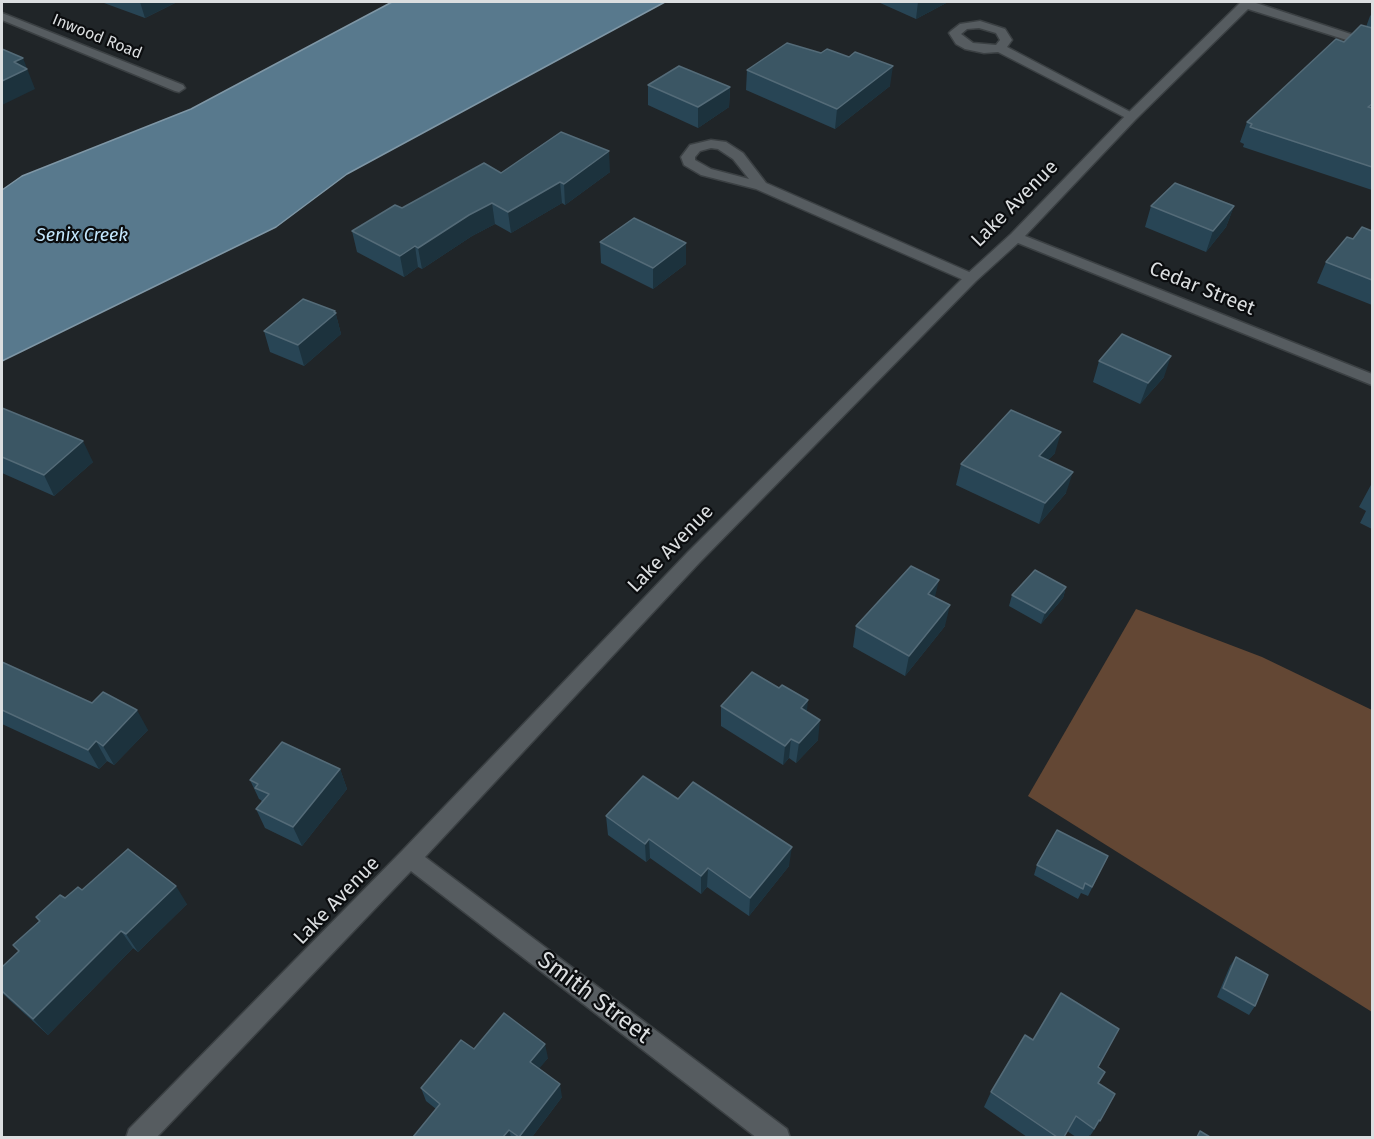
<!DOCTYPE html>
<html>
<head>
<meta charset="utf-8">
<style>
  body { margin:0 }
  #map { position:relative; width:1374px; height:1139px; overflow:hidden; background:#202528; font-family:"Fira Sans",sans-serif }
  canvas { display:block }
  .frame { position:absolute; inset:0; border:3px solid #dbdee0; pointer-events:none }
</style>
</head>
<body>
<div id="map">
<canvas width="1374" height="1139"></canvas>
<div class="frame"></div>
</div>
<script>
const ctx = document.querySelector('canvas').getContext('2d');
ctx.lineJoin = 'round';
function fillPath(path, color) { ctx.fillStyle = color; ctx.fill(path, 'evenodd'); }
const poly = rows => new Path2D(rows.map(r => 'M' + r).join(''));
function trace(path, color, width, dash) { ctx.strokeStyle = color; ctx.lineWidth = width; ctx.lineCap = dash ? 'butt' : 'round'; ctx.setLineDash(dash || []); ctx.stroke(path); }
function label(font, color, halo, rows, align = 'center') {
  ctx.font = font + ' "Fira Sans",sans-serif'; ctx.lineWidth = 4.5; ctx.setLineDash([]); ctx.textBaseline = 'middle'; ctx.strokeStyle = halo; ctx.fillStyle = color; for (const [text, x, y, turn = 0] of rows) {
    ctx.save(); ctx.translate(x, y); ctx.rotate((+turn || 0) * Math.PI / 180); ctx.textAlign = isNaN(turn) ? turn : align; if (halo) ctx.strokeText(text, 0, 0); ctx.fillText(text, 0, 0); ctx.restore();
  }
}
const forest = poly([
  [1136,609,1262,657,1372,710,1372,1012,1028,796]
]);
const water = poly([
  [392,2,665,2,347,174,276,227,2,361,2,190,22,176,191,109,392,2]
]);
const lane = poly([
  [980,21,1005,29,1012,40,1007,47,1138,116,1132,120,1128,119,998,52,984,53,965,49,956,44,949,33,951,31,960,24,980,21],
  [979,28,996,33,1000,40,996,45,973,43,961,34,967,29,979,28],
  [711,140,726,142,743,153,766,183,976,275,978,278,971,282,966,281,756,189,701,175,684,165,681,157,690,145,711,140],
  [711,148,718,149,733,159,749,179,711,169,695,160,695,157,700,151,711,148]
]);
const street = poly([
  [1241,2,1253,2,1372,41,1372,48,1248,9,1136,119,1025,236,1372,374,1372,385,1018,243,976,281,700,562,425,857,787,1129,790,1138,757,1138,411,871,156,1138,126,1138,129,1129,402,851,688,552,966,275,1011,234,1128,113,1241,2],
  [2,13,183,85,185,88,179,92,175,91,2,20,2,13]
]);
const wall = poly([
  [104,2,177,2,145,18,104,3],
  [878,2,948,2,916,19],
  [1372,14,1372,190,1243,147,1244,144,1240,142,1247,122,1344,42,1366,27,1370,16],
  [821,53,849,57,890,86,835,129,746,90,747,70],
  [648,85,730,87,729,107,698,128,648,105],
  [610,172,565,205,562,203,511,233,495,224,472,236,422,269,418,267,404,277,357,252,352,231,402,208,501,173],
  [1151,206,1234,206,1226,227,1206,252,1145,227],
  [1372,231,1372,305,1317,283,1326,262,1353,239],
  [600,242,686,264,653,289,601,263],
  [335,311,341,334,304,366,270,352,264,331],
  [1099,361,1164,377,1140,404,1093,382],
  [2,408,93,462,54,496,2,473],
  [1055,453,1048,460,1066,493,1039,524,956,485,961,464],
  [1372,483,1372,529,1360,523,1366,511,1359,507],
  [1066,587,1063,598,1041,624,1009,606,1012,595],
  [935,598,945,626,905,676,853,647,856,626],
  [2,662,148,730,114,765,107,761,99,769,2,724],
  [721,706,807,712,818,740,796,763,789,758,783,765,721,726],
  [340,769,347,789,302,846,265,828,256,809,262,802,261,800,259,799,250,780],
  [678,799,789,866,749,916,707,887,701,894,650,858,646,862,608,835,606,816],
  [1108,856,1088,896,1081,893,1078,899,1034,875,1037,865],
  [82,890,187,904,138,952,133,948,48,1035,2,993,2,967,19,951,13,945,39,921,36,917],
  [1236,957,1255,1006,1249,1015,1217,997,1230,966],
  [474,1049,548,1058,539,1068,562,1097,532,1137,413,1137,436,1109,426,1101,421,1088],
  [1098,1067,1100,1121,1090,1136,1090,1135,1088,1137,1076,1137,1067,1131,1064,1137,1027,1137,984,1107,991,1092]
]);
const shadedWall = poly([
  [140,2,177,2,145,18],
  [918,2,948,2,916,19],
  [23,58,35,89,2,105,2,81,14,62],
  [893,66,890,86,835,129,837,109],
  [730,87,729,107,698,128,698,107],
  [609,151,610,172,565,205,564,184],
  [560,182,562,203,511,233,508,212],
  [492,203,495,224,472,236,422,269,418,248,469,215],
  [1234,206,1226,227,1206,252,1213,231],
  [686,243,686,264,653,289,653,268],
  [415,246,418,267,404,277,400,256],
  [335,311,341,334,304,366,298,345],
  [1171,356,1164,377,1140,404,1148,383],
  [1061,432,1055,453,1033,477,1039,456],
  [83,441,93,462,54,496,44,475],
  [1073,472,1066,493,1039,524,1045,503],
  [939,580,934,601,928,594],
  [1066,587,1063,598,1041,624,1045,613],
  [950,605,945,626,905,676,909,656],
  [808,700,806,720,801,708],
  [137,710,148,730,114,765,103,746],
  [820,720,818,740,796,763,799,743],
  [791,739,789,758,783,765,785,746],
  [96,741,107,761,99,769,88,750],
  [340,769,347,789,302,846,293,827],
  [649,839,650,858,646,862,645,844],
  [792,847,789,866,749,916,750,898],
  [708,868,707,887,701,894,701,876],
  [176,886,187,904,138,952,126,934],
  [121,931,133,948,48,1035,33,1019],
  [545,1044,548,1058,534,1075,530,1062],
  [560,1084,562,1097,532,1137,519,1137],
  [509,1130,511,1137,503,1137]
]);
const building = poly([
  [1361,25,1372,28,1372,104,1368,107,1372,108,1372,167,1250,127,1252,124,1247,122,1336,39,1344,42,1361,25],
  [787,43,821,53,827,49,849,57,855,52,893,66,837,109,747,70,787,43],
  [2,49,23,58,14,62,27,69,2,81,2,49],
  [679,66,730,87,698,107,648,85,679,66],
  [561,132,609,151,564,184,560,182,508,212,492,203,469,215,418,248,415,246,400,256,352,231,395,205,402,208,484,163,501,173,561,132],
  [1175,183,1234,206,1213,231,1151,206,1175,183],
  [634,218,686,243,653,268,600,242,634,218],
  [1362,227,1372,231,1372,280,1326,262,1347,237,1353,239,1362,227],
  [303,299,335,311,334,312,336,313,298,345,264,331,303,299],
  [1122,334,1171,356,1148,383,1099,361,1122,334],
  [2,408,83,441,44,475,2,457,2,408],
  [1011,410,1061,432,1039,456,1073,472,1045,503,961,464,1011,410],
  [911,566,939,580,928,594,950,605,909,656,856,626,911,566],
  [1035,570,1066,587,1045,613,1012,595,1035,570],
  [2,662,92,703,103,692,137,710,103,746,96,741,88,750,2,710,2,662],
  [752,672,779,688,782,685,808,700,801,708,820,720,799,743,791,739,785,746,721,706,752,672],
  [282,742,340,769,293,827,256,809,269,794,255,788,258,784,250,780,282,742],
  [643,776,678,799,693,782,792,847,750,898,708,868,701,876,649,839,645,844,606,816,643,776],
  [1057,830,1108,856,1092,887,1085,883,1083,889,1037,865,1057,830],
  [128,849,176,886,126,934,121,931,33,1019,2,991,2,967,19,951,13,945,40,921,36,917,60,895,65,898,78,887,82,890,128,849],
  [1236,957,1268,975,1255,1006,1223,988,1236,957],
  [1061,993,1119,1029,1098,1067,1105,1072,1098,1083,1115,1094,1100,1121,1099,1120,1094,1129,1076,1116,1064,1137,1057,1137,991,1092,1025,1035,1033,1040,1061,993],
  [504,1013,545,1044,530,1062,560,1084,519,1137,509,1130,503,1137,413,1137,440,1104,421,1088,461,1040,474,1049,504,1013],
  [1200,1131,1210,1137,1197,1137,1200,1131]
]);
const farStreetnames = [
  ["Inwood Road",97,37,22]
];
const farWaternames = [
  ["Senix Creek",82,236]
];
const streetNames = [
  ["Lake Avenue",1015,204,-45],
  ["Cedar Street",1202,289,22],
  ["Lake Avenue",671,549,-46],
  ["Lake Avenue",337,901,-46]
];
const nearStreetnames = [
  ["Smith Street",594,998,37]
];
fillPath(forest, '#634734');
fillPath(water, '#58798d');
trace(water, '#7f97a6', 1.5);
trace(lane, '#3b4043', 3);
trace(street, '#3b4043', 3);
fillPath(lane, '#565c60');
fillPath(street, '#565c60');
fillPath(wall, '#284555');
fillPath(shadedWall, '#1c323d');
fillPath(building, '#3b5664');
trace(building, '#546b78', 1.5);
label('16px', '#dbdee0', '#0b0d0f', farStreetnames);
label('italic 18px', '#c3e6fc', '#0b0d0f', farWaternames);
label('20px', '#dbdee0', '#0b0d0f', streetNames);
label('24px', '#dbdee0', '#0b0d0f', nearStreetnames);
</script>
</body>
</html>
